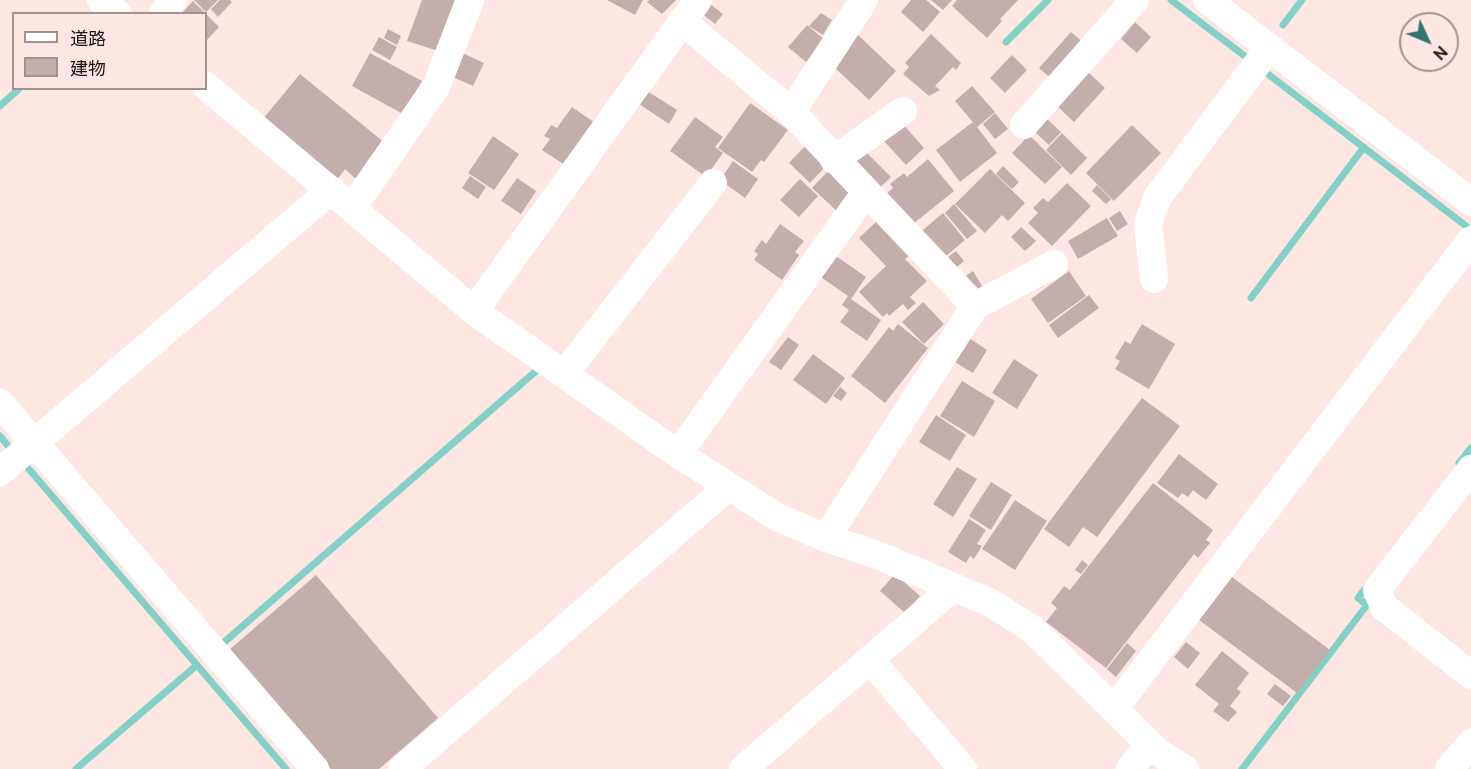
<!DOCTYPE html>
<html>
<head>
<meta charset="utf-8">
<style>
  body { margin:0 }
  #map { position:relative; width:1471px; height:769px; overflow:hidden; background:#fee7e3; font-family:Ubuntu,"Noto Sans JP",sans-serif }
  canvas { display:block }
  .legend { position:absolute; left:12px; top:12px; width:195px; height:78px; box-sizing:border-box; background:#fee7e3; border:2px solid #a2918e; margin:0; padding:8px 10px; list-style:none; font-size:18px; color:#18110f }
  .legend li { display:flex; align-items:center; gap:12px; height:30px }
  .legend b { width:30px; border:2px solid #a2918e }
  .north { position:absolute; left:1399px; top:12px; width:60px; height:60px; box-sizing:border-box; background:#fee7e3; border:2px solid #a2918e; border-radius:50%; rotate:134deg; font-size:16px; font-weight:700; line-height:24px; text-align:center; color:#18110f }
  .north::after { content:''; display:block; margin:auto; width:21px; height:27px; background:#307770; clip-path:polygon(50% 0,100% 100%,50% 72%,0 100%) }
</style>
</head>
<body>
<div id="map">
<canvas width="1471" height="769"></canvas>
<ul class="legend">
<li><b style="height:8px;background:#fff"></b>道路</li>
<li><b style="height:16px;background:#c4aeab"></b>建物</li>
</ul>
<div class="north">N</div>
</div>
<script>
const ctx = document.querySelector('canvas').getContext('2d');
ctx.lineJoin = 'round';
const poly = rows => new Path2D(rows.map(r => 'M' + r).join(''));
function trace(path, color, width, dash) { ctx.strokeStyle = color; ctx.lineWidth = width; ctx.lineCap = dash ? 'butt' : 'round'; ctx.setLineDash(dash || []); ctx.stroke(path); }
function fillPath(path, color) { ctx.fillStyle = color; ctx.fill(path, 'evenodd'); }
const stream = poly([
  [1171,0,1246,57],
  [1283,25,1302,0],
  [1006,42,1048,0],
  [1264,71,1466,226],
  [0,106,20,88],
  [1251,298,1364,147],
  [0,436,14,453],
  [22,461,286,769],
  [1459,463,1471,448],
  [222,644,536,371],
  [76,769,197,665],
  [1242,769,1367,605,1358,598,1368,585]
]);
const building = poly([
  [194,0,218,0,206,12],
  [220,0,230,0,232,2,218,17,211,9],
  [422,0,455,0,438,51,407,41],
  [607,0,643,0,635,15],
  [649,0,676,0,662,14,647,2],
  [705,0,723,14,715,24,696,9],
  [911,0,926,0,940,12,923,32,901,12],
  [931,0,952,0,943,10],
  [957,0,1018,0,1000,19,1002,21,987,38,952,6],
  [193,1,219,27,206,41,206,14,181,14],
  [821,13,832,20,823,35,809,26],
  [1135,22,1151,37,1137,53,1121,39],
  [807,25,825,40,806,62,788,47],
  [388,29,401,36,397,45,384,38],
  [1071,32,1085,44,1053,80,1039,68],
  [931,34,961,63,956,70,953,67,935,86,940,90,929,96,903,74,909,67,905,63],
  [858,35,896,71,869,100,831,64],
  [379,37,397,47,390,60,372,50],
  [458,51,484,63,473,86,448,75],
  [370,53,422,81,403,114,352,86],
  [1012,55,1027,70,1005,93,990,78],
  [1088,72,1105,88,1074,122,1057,106],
  [300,74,385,143,356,179,345,169,337,180,262,120],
  [972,86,995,112,977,127,955,101],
  [647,91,677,110,669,124,639,104],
  [750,103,788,130,764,162,761,160,752,172,718,148],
  [572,107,595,123,565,165,542,150,550,139,544,136,551,125,557,128],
  [995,113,1008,129,995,139,983,124],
  [695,117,723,137,715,147,723,153,706,177,670,151],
  [1047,119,1061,132,1049,145,1035,132],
  [973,122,997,153,960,182,936,150],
  [903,124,924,148,906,165,884,141],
  [1132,125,1161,153,1114,201,1086,173],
  [1062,133,1087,158,1071,175,1046,150],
  [1029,135,1062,167,1045,184,1012,153],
  [493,136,519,154,494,190,468,173],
  [806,145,827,165,810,183,789,163],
  [862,148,891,177,873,194,845,165],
  [928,159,954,191,913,224,884,196,893,188,890,184,904,173,907,177],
  [733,161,758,179,745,198,720,180],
  [1003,166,1019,182,1012,189,996,174],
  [831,168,858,193,839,213,812,188],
  [990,169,1025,203,1008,221,1002,215,985,233,955,204],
  [470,176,486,187,478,199,462,188],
  [517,178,536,191,521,214,501,201],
  [800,179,818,196,799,217,780,200],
  [1067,183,1091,206,1052,246,1028,223,1038,213,1033,208,1043,198,1048,202],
  [1097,185,1111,199,1106,204,1092,191],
  [954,204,977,231,967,239,945,213],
  [1120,211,1128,224,1117,231,1109,218],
  [943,213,965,240,939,262,917,235],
  [1107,218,1118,236,1078,259,1068,241],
  [877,221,909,256,905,259,927,281,910,297,916,303,908,310,903,304,889,316,887,313,883,317,859,292,886,266,859,238],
  [780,224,804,241,795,252,799,255,782,280,754,260,758,254,754,251,762,240,766,244],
  [1021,227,1036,241,1025,251,1011,237],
  [956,251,964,261,949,274,940,263],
  [833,254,866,277,851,299,881,320,867,341,840,322,849,310,842,305,848,296,818,275],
  [973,271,984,289,974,295,963,278],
  [1069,271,1086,296,1048,323,1031,299],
  [1089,295,1099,308,1058,338,1049,325],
  [923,302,944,324,924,344,902,322],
  [898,324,928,348,885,403,851,376,889,327,893,331],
  [1142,324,1175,344,1149,389,1115,369,1120,361,1115,358,1125,341,1130,344],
  [788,337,799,345,781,370,769,362],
  [968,337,987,350,973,373,953,361],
  [813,354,845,378,826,404,793,380],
  [1014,359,1038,375,1017,409,992,393],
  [962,381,995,401,974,437,940,416],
  [840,387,847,393,841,401,833,396],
  [1142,398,1180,426,1097,537,1083,527,1069,547,1044,529],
  [936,415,966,435,950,461,919,442],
  [1179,454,1218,484,1206,500,1193,490,1188,497,1182,493,1178,498,1157,483],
  [957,467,977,479,953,517,933,504],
  [991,482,1012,495,991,530,969,516],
  [1153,483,1213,530,1206,540,1210,543,1198,558,1194,554,1106,668,1046,622,1057,608,1051,603,1064,586,1070,590],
  [1015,500,1047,521,1015,570,982,549],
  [969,519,986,530,977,544,982,546,974,559,970,556,966,563,948,552],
  [1082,560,1088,565,1081,574,1075,570],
  [895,574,920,596,905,613,880,591],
  [316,575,438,718,379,769,331,769,229,650],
  [1232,577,1330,650,1297,693,1199,620],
  [1186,642,1200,653,1188,669,1174,657],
  [1127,643,1136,651,1116,677,1107,669],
  [1222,651,1249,673,1237,689,1241,692,1230,706,1237,712,1228,722,1213,711,1219,704,1195,685],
  [1275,684,1291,696,1283,706,1267,694]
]);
const minor = poly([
  [101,0,118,14],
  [1207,0,1471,202],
  [163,14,173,0],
  [682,21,791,112,975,306,826,538],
  [206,86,474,311,678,454,777,517,826,538,875,554,991,603,1032,629,1158,752,1185,769],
  [791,112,864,0],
  [1024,125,1135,0],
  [834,160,903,111],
  [352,208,436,87,470,0],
  [1154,279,1148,224,1157,198,1269,48],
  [975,306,1054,264],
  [474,311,698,0],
  [565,373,713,183],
  [0,403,315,769],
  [678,454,866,192],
  [1471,469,1377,590,1384,607,1471,675],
  [0,472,331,190],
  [870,660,963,769],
  [1114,709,1471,240],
  [402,769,728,487],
  [743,769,954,587],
  [1130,769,1149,744],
  [1449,769,1471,743]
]);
trace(stream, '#83d0c7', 7);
fillPath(building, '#c4aeab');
trace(minor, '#fff', 28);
</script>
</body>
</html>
